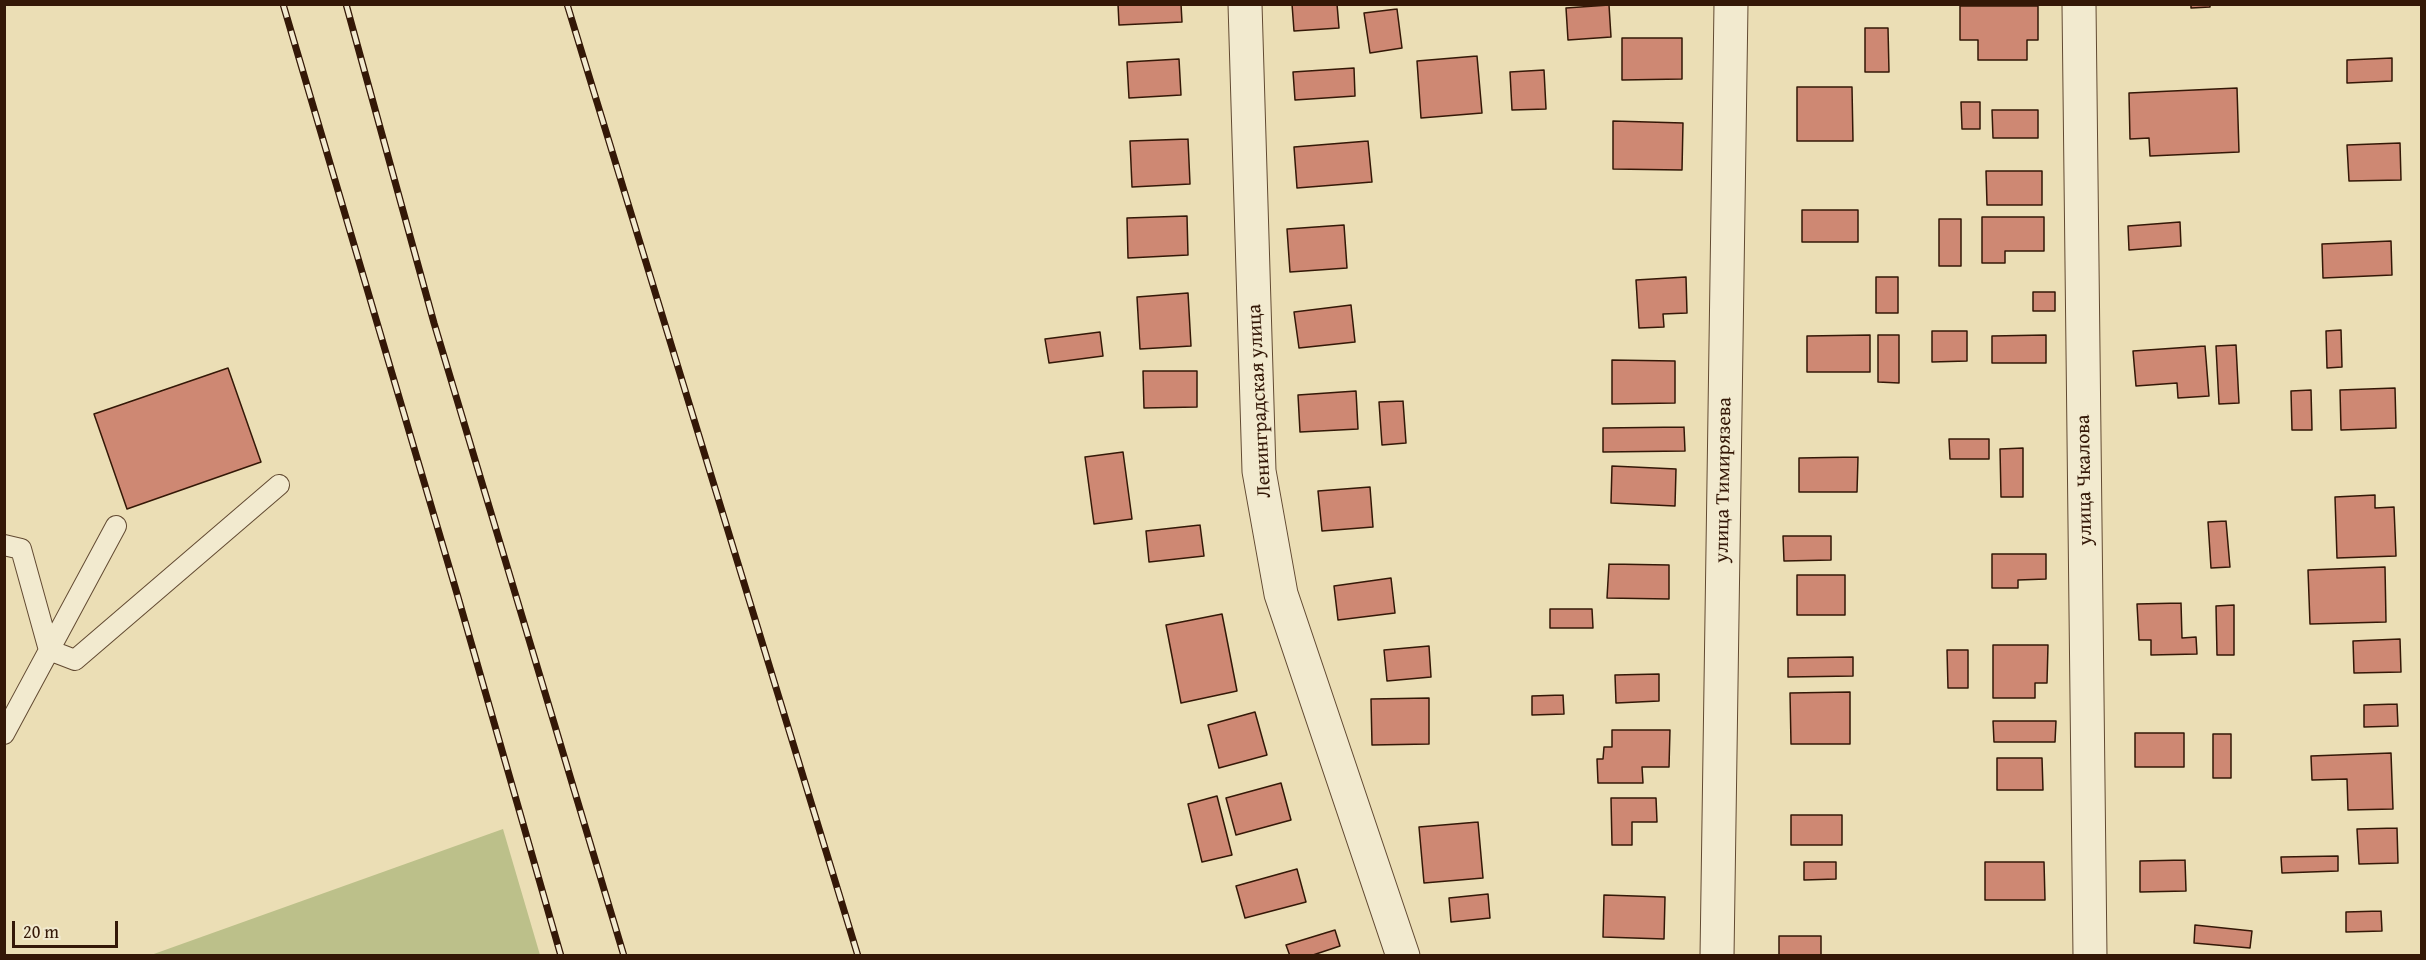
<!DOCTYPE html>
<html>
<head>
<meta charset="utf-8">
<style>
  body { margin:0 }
  #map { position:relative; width:2426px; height:960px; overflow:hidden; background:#ebdeb5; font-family:"Gentium Book Plus",serif }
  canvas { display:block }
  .frame { position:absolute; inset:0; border:6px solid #341807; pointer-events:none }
  .scale { position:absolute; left:12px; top:921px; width:106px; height:27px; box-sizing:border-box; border:3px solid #341807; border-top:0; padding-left:8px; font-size:18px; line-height:21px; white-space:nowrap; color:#341807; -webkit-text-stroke:4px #f2eacf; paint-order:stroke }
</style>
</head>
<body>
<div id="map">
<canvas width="2426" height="960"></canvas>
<div class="frame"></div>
<div class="scale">20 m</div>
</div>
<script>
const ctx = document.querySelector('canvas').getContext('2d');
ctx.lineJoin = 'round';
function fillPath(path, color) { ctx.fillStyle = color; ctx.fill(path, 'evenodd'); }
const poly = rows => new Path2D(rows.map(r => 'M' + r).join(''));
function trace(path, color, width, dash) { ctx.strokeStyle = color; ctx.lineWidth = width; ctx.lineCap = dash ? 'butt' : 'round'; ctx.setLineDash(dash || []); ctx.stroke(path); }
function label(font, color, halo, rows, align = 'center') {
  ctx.font = font + ' "Gentium Book Plus",serif'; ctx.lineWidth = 5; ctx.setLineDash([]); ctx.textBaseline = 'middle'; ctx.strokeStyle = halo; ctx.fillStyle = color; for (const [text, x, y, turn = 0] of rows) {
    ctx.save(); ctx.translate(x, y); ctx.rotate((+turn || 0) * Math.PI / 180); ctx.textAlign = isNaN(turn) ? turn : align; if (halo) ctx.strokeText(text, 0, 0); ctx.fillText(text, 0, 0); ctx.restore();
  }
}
const green = poly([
  [503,829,540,955,151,955]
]);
const building = poly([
  [1118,4,1181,4,1182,22,1119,25,1118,4],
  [1292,4,1337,4,1339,28,1294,31,1292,4],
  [2191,4,2210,4,2210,7,2191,8,2191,4],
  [1609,5,1611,37,1568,40,1566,8,1609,5],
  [1960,6,2038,6,2038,40,2027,40,2027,60,1978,60,1978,40,1960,40,1960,6],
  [1397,9,1402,48,1370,53,1364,13,1397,9],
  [1865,28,1888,28,1889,72,1865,72,1865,28],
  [1622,38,1682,38,1682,79,1622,80,1622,38],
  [1477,56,1482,113,1421,118,1417,61,1477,56],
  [2392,58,2392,81,2347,83,2347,60,2392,58],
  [1179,59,1181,95,1129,98,1127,62,1179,59],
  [1354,68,1355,96,1295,100,1293,72,1354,68],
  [1544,70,1546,109,1512,110,1510,72,1544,70],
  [1797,87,1852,87,1853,141,1797,141,1797,87],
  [2237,88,2239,152,2150,156,2149,138,2130,139,2129,93,2237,88],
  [1961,102,1980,102,1980,129,1962,129,1961,102],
  [1992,110,2038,110,2038,138,1993,138,1992,110],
  [1613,121,1683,123,1682,170,1613,169,1613,121],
  [1188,139,1190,184,1132,187,1130,141,1188,139],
  [1368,141,1372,182,1297,188,1294,147,1368,141],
  [2400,143,2401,180,2349,181,2347,145,2400,143],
  [1986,171,2042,171,2042,205,1987,205,1986,171],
  [1802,210,1858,210,1858,242,1802,242,1802,210],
  [1187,216,1188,255,1128,258,1127,218,1187,216],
  [1982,217,2044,217,2044,251,2005,251,2005,263,1982,263,1982,217],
  [1939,219,1961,219,1961,266,1939,266,1939,219],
  [2180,222,2181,246,2129,250,2128,226,2180,222],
  [1344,225,1347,268,1290,272,1287,229,1344,225],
  [2391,241,2392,275,2323,278,2322,244,2391,241],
  [1686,277,1687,313,1663,314,1664,327,1639,328,1636,280,1686,277],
  [1876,277,1898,277,1898,313,1876,313,1876,277],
  [2033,292,2055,292,2055,311,2033,311,2033,292],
  [1188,293,1191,346,1140,349,1137,297,1188,293],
  [1351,305,1355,342,1299,348,1294,312,1351,305],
  [2341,330,2342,367,2327,368,2326,331,2341,330],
  [1932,331,1967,331,1967,361,1932,362,1932,331],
  [1100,332,1103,356,1049,363,1045,339,1100,332],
  [1870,335,1870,372,1807,372,1807,336,1870,335],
  [1878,335,1899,335,1899,383,1878,382,1878,335],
  [2046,335,2046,363,1992,363,1992,336,2046,335],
  [2236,345,2239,403,2219,404,2216,346,2236,345],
  [2205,346,2209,396,2178,398,2177,383,2136,386,2133,351,2205,346],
  [1612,360,1675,361,1675,403,1612,404,1612,360],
  [228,368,261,462,127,509,94,414,228,368],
  [1143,371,1197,371,1197,407,1144,408,1143,371],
  [2395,388,2396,428,2341,430,2340,390,2395,388],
  [2311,390,2312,430,2292,430,2291,391,2311,390],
  [1356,391,1358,429,1300,432,1298,395,1356,391],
  [1403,401,1406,443,1382,445,1379,402,1403,401],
  [1684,427,1685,451,1603,452,1603,428,1684,427],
  [1949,439,1989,439,1989,459,1950,459,1949,439],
  [2023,448,2023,497,2001,497,2000,449,2023,448],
  [1123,452,1132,519,1094,524,1085,457,1123,452],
  [1858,457,1857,492,1799,492,1799,458,1858,457],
  [1612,466,1676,469,1675,506,1611,503,1612,466],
  [1370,487,1373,527,1322,531,1318,491,1370,487],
  [2375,495,2375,508,2394,507,2396,556,2337,558,2335,497,2375,495],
  [2226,521,2230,567,2211,568,2208,522,2226,521],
  [1200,525,1204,556,1149,562,1146,531,1200,525],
  [1783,536,1831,536,1831,560,1784,561,1783,536],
  [1992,554,2046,554,2046,579,2018,580,2018,588,1992,588,1992,554],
  [1609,564,1669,565,1669,599,1607,598,1609,564],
  [2385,567,2386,622,2310,624,2308,570,2385,567],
  [1797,575,1845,575,1845,615,1797,615,1797,575],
  [1391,578,1395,613,1338,620,1334,586,1391,578],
  [2181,603,2182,638,2196,637,2197,654,2151,655,2151,640,2139,640,2137,604,2181,603],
  [2234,605,2234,655,2217,655,2216,606,2234,605],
  [1550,609,1592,609,1593,628,1550,628,1550,609],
  [1222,614,1237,691,1181,703,1166,625,1222,614],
  [2400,639,2401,672,2354,673,2353,641,2400,639],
  [1993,645,2048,645,2047,683,2035,683,2035,698,1993,698,1993,645],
  [1429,646,1431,677,1387,681,1384,650,1429,646],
  [1947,650,1968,650,1968,688,1948,688,1947,650],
  [1853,657,1853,676,1788,677,1788,658,1853,657],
  [1659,674,1659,701,1616,703,1615,675,1659,674],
  [1850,692,1850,744,1791,744,1790,693,1850,692],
  [1563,695,1564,714,1532,715,1532,696,1563,695],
  [1429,698,1429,744,1372,745,1371,699,1429,698],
  [2397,704,2398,726,2364,727,2364,705,2397,704],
  [1255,712,1267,755,1219,768,1208,725,1255,712],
  [1993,721,2056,721,2055,742,1994,742,1993,721],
  [1612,730,1670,730,1669,767,1642,767,1643,783,1598,783,1597,759,1603,759,1604,747,1612,747,1612,730],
  [2135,733,2184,733,2184,767,2135,767,2135,733],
  [2213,734,2231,734,2231,778,2213,778,2213,734],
  [2391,753,2393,809,2348,810,2347,779,2312,780,2311,756,2391,753],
  [1997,758,2042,758,2043,790,1997,790,1997,758],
  [1281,783,1291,820,1236,835,1226,798,1281,783],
  [1217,796,1232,855,1202,862,1188,804,1217,796],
  [1611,798,1656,798,1657,822,1632,822,1632,845,1612,845,1611,798],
  [1791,815,1842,815,1842,845,1791,845,1791,815],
  [1478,822,1483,878,1424,883,1419,827,1478,822],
  [2397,828,2398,863,2359,864,2357,829,2397,828],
  [2338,856,2338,871,2282,873,2281,857,2338,856],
  [2185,860,2186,891,2140,892,2140,861,2185,860],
  [1804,862,1836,862,1836,879,1804,880,1804,862],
  [1985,862,2044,862,2045,900,1985,900,1985,862],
  [1297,869,1306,902,1245,918,1236,886,1297,869],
  [1488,894,1490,918,1451,922,1449,898,1488,894],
  [1604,895,1665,897,1664,939,1603,937,1604,895],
  [2381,911,2382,931,2346,932,2346,912,2381,911],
  [2195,925,2252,931,2250,948,2194,943,2195,925],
  [1335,930,1340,946,1310,956,1290,956,1286,945,1335,930],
  [1779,936,1821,936,1821,956,1779,956,1779,936]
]);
const service = poly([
  [4,545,21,549,49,650,75,660,279,485],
  [4,734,116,526]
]);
const minor = poly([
  [1245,4,1259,471,1281,594,1403,956],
  [2079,4,2090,956],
  [1717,956,1731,4]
]);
const rail = poly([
  [283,4,458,597,561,956],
  [346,4,434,323,624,956],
  [567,4,858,956]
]);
const streetNames = [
  ["Ленинградская улица",1260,401,-93],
  ["улица Тимирязева",1724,480,-89],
  ["улица Чкалова",2085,480,-91]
];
fillPath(green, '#bcc08a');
fillPath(building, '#ce8873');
trace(building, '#341807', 1.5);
trace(service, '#624a32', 22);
trace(minor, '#624a32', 35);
trace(service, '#f2eacf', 20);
trace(minor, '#f2eacf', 33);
trace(rail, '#341807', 7);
trace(rail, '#f2eacf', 4.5, [14]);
label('20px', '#341807', '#f2eacf', streetNames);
</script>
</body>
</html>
